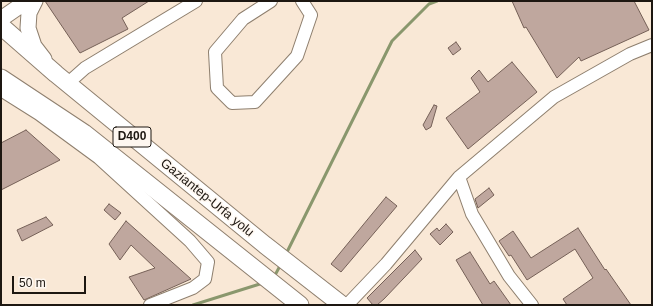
<!DOCTYPE html>
<html>
<head>
<meta charset="utf-8">
<style>
  body { margin:0 }
  #map { position:relative; width:653px; height:306px; overflow:hidden; background:#f9e8d6; font-family:Helvetica,sans-serif }
  canvas { display:block }
  .frame { position:absolute; inset:0; border:2px solid #1d1711; pointer-events:none }
  .scale { position:absolute; left:12px; top:276px; width:74px; height:18px; box-sizing:border-box; border:2px solid #1d1711; border-top:0; padding-left:5px; font-size:12px; line-height:14px; white-space:nowrap; color:#1d1711; -webkit-text-stroke:3px #fef7f0; paint-order:stroke }
</style>
</head>
<body>
<div id="map">
<canvas width="653" height="306"></canvas>
<div class="frame"></div>
<div class="scale">50 m</div>
</div>
<script>
const ctx = document.querySelector('canvas').getContext('2d');
ctx.lineJoin = 'round';
const poly = rows => new Path2D(rows.map(r => 'M' + r).join(''));
function trace(path, color, width, dash) { ctx.strokeStyle = color; ctx.lineWidth = width; ctx.lineCap = dash ? 'butt' : 'round'; ctx.setLineDash(dash || []); ctx.stroke(path); }
function fillPath(path, color) { ctx.fillStyle = color; ctx.fill(path, 'evenodd'); }
function label(font, color, halo, rows, align = 'center') {
  ctx.font = font + ' Helvetica,sans-serif'; ctx.lineWidth = 3; ctx.setLineDash([]); ctx.textBaseline = 'middle'; ctx.strokeStyle = halo; ctx.fillStyle = color; for (const [text, x, y, turn = 0] of rows) {
    ctx.save(); ctx.translate(x, y); ctx.rotate((+turn || 0) * Math.PI / 180); ctx.textAlign = isNaN(turn) ? turn : align; if (halo) ctx.strokeText(text, 0, 0); ctx.fillText(text, 0, 0); ctx.restore();
  }
}
const stream = poly([
  [286,254,392,41,429,4,437,1],
  [274,277,281,264],
  [193,305,263,283]
]);
const building = poly([
  [45,1,149,1,122,18,128,29,80,53,45,1],
  [512,1,634,1,649,30,581,61,579,57,557,78,526,27,524,28,512,1],
  [456,42,461,49,453,55,448,48,456,42],
  [512,62,537,92,468,149,446,118,480,92,471,78,479,70,488,82,512,62],
  [434,105,437,106,431,127,426,130,423,125,434,105],
  [26,130,60,160,1,190,1,143,26,130],
  [489,188,494,195,478,208,475,199,489,188],
  [386,197,397,206,341,272,331,264,386,197],
  [109,204,121,213,115,220,104,210,109,204],
  [46,217,53,225,22,241,17,230,46,217],
  [126,221,191,279,144,300,129,277,155,268,131,245,120,260,109,244,126,221],
  [446,224,453,232,440,245,430,234,437,228,439,231,446,224],
  [578,228,605,270,606,269,631,305,567,305,563,299,593,278,575,249,527,280,511,255,509,256,499,241,513,231,531,258,578,228],
  [415,250,422,259,384,299,377,305,373,305,367,298,415,250],
  [470,252,490,284,494,281,511,305,483,305,456,260,470,252]
]);
const minor = poly([
  [271,1,243,19,215,52,217,88,232,103,255,102,297,56,311,15,302,1],
  [67,84,85,68,196,1],
  [1,90,39,114,99,158,190,241,208,262,205,279,193,288,150,305],
  [459,177,472,214,509,276,532,305],
  [347,305,386,264,459,177,554,97,630,54,652,45]
]);
const major = poly([
  [35,1,29,13,28,28,34,46,44,59],
  [1,19,27,1]
]);
const highway = poly([
  [1,26,56,74,265,245,342,305],
  [1,78,84,133,300,305]
]);
const shields = [
  [132,137,38]
];
const shieldNames = [
  ["D400",132,137]
];
const streetNames = [
  ["Gaziantep-Urfa yolu",207,198,39]
];
trace(stream, '#8a976d', 3);
fillPath(building, '#bfa79e');
trace(building, '#756057', 1);
trace(minor, '#8e7f6e', 14);
trace(major, '#8e7f6e', 17);
trace(highway, '#8e7f6e', 19);
trace(minor, '#fff', 12);
trace(major, '#fff', 15);
trace(highway, '#fff', 17);
for (const [x, y, w] of shields) { const box = new Path2D(); box.roundRect(x - w / 2, y - 10, w, 20, 3); ctx.fillStyle = '#fef7f0'; ctx.fill(box); trace(box, '#1d1711', 1); }
label('bold 12px', '#1d1711', null, shieldNames);
label('13px', '#1d1711', '#fef7f0', streetNames);
</script>
</body>
</html>
